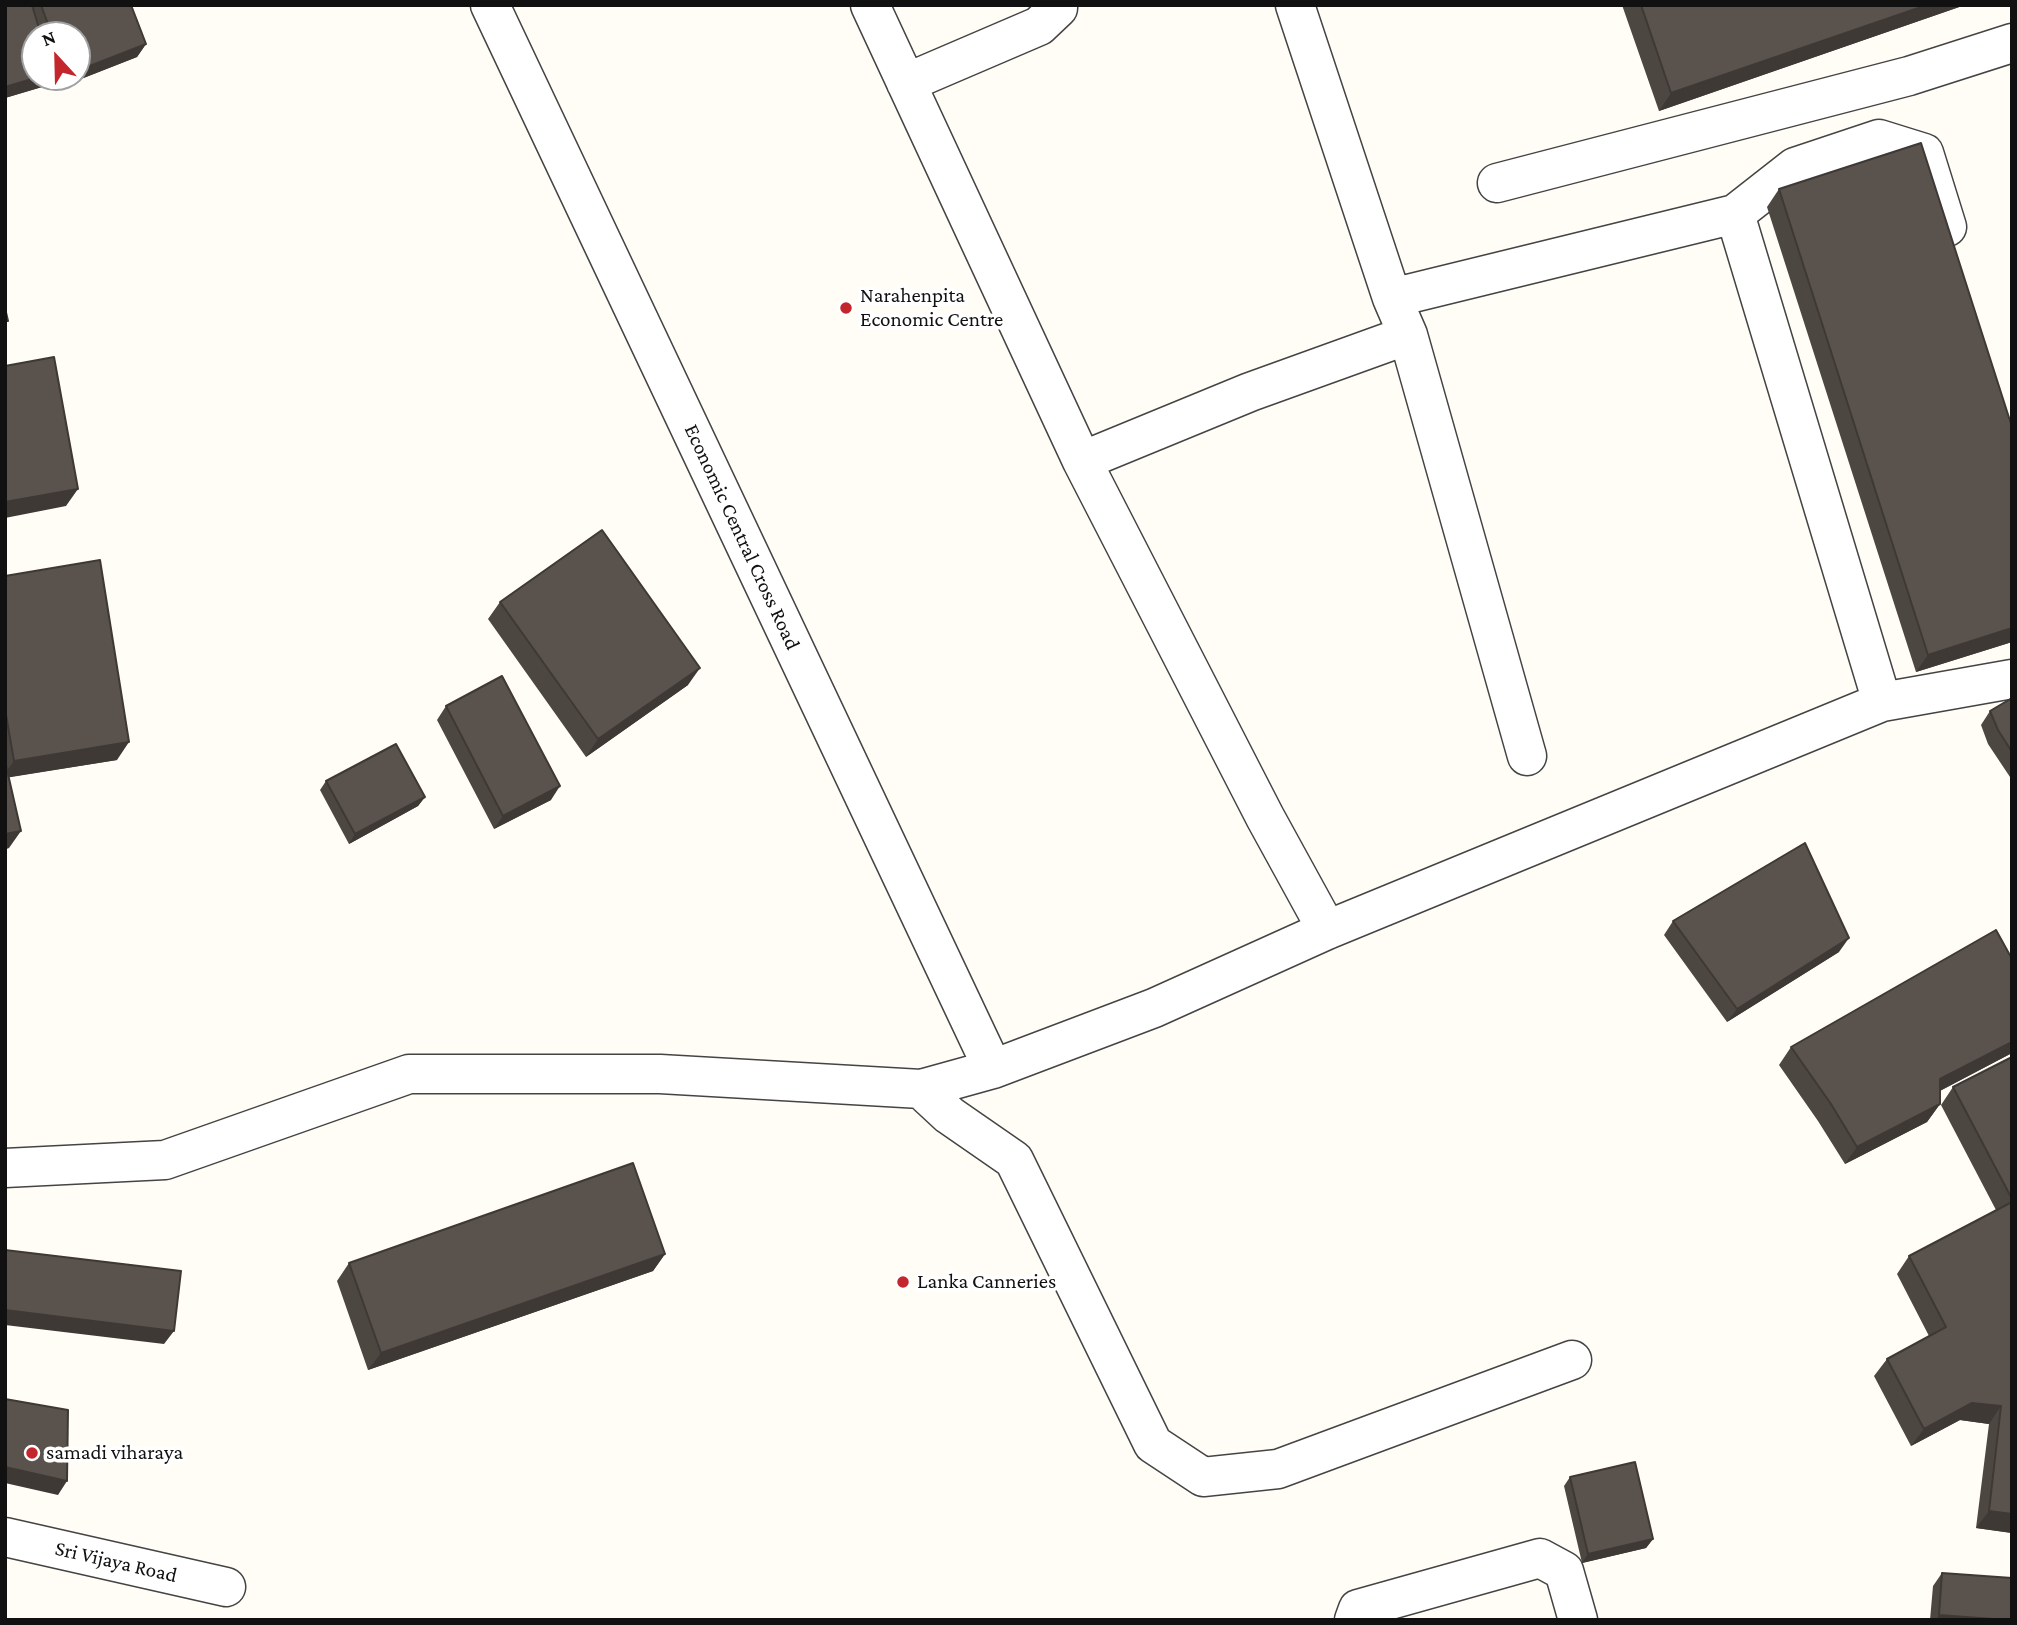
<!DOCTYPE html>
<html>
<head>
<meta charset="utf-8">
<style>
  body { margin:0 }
  #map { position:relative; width:2017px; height:1625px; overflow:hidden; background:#fffdf5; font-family:"Crimson Pro",serif }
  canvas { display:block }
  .frame { position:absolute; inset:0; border:7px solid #111; pointer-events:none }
  .north { position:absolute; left:21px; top:21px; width:70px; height:70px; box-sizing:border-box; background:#fff; border:2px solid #a0a0a0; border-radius:50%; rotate:338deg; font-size:19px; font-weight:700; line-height:28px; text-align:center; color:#111 }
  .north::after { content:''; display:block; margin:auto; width:24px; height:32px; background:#c4262e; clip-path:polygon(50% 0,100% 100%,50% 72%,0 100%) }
</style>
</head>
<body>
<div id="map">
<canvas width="2017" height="1625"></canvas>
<div class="frame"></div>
<div class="north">N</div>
</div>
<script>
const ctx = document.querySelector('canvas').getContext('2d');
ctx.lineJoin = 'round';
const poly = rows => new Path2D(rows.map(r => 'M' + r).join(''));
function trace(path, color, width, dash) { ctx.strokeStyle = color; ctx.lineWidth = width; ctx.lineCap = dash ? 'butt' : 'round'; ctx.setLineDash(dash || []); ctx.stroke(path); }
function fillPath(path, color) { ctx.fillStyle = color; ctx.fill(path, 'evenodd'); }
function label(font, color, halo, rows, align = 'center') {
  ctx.font = font + ' "Crimson Pro",serif'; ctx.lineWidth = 7; ctx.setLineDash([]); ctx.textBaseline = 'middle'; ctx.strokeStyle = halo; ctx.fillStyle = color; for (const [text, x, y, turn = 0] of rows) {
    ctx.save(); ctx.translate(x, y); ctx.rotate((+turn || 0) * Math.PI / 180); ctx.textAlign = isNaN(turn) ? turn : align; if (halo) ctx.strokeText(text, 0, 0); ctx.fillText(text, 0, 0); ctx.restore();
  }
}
const minor = poly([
  [490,5,993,1069],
  [870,5,1082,461,1265,817,1327,930],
  [1295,5,1392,298,1408,335,1527,756],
  [906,83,1039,26,1058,8,1058,5],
  [1497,183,1909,76,2012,43],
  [1392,298,1735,214],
  [1082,461,1250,392,1408,335],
  [1882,702,1735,214,1795,167,1879,139,1924,153,1947,227],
  [921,1089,949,1115,1014,1160,1153,1444,1203,1477,1278,1469,1572,1360],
  [5,1168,165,1160,409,1074,660,1074,921,1089,993,1069,1154,1008,1327,930,1882,702,2012,679],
  [5,1537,226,1587],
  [1354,1620,1358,1609,1540,1558,1564,1571,1578,1620]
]);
const wall = poly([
  [5,5,131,5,146,44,137,57,58,88,54,77,77,77,77,35,35,35,35,77,49,77,42,87,5,98],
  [1622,5,1965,5,1659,111],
  [1779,189,2012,642,1916,672,1767,207],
  [5,576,117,760,9,777,9,848,5,849],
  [500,602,688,685,586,757,488,619],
  [2012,698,2012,780,1988,744,1981,725,1990,711],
  [446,706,551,800,494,829,437,720],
  [326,781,425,797,418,806,349,844,320,790],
  [1673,921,1839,952,1727,1022,1664,935],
  [2012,959,2012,1053,1940,1091,1940,1104,1927,1122,1845,1164,1818,1121,1779,1065,1791,1047],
  [2012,1057,2012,1533,1976,1528,1989,1424,1960,1420,1911,1446,1874,1376,1887,1359,1929,1336,1897,1274,1909,1256,1996,1210,1941,1105,1953,1087],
  [665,1254,653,1271,368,1370,337,1281,349,1263],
  [1570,1477,1653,1539,1646,1548,1582,1563,1564,1486],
  [1942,1573,2012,1620,1930,1620,1933,1586]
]);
const shadedWall = poly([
  [1927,5,1965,5,1659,111,1671,93],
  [146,44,137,57,58,88,66,77,77,77,77,71],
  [39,77,49,77,42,87,5,98,5,87],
  [78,489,66,506,5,518,5,502],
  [2012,628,2012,642,1916,672,1928,655],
  [700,668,688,685,586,757,598,739],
  [129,742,117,760,5,778,5,773,14,761],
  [560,786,551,800,494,829,503,816],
  [425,797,418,806,349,844,355,834],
  [21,831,9,848,5,849,5,834],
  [1849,938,1839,952,1727,1022,1737,1009],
  [2012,1042,2012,1053,1928,1097,1940,1079],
  [1940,1104,1927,1122,1845,1164,1857,1147],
  [665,1254,653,1271,368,1370,381,1353],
  [5,1310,174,1331,164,1344,5,1325],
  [1972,1403,2001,1406,1989,1424,1960,1420,1911,1446,1924,1429],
  [5,1467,67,1481,58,1495,5,1483],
  [1989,1511,2012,1514,2012,1533,1976,1528],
  [1653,1539,1646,1548,1582,1563,1588,1554],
  [1939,1615,1993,1619,1936,1620]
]);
const building = poly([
  [5,5,32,5,41,35,35,35,35,77,39,77,5,87,5,5],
  [41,5,131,5,146,44,77,71,77,35,52,35,41,5],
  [1641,5,1927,5,1671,93,1641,5],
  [1921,143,2012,427,2012,628,1928,655,1779,189,1921,143],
  [5,308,8,321,5,321,5,308],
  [54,357,78,489,5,502,5,366,54,357],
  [602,530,700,668,598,739,500,602,602,530],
  [100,560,129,742,14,761,5,709,5,576,100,560],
  [502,676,560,786,503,816,446,706,502,676],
  [2012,698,2012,752,1998,730,1990,711,2012,698],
  [396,744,425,797,355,834,326,781,396,744],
  [5,761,21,831,5,834,5,761],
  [1805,843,1849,938,1737,1009,1673,921,1805,843],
  [1996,930,2012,959,2012,1042,1940,1079,1940,1104,1857,1147,1831,1104,1791,1047,1996,930],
  [2012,1057,2012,1199,1953,1087,2012,1057],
  [633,1163,665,1254,381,1353,349,1263,633,1163],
  [2012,1202,2012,1514,1989,1511,2001,1406,1972,1403,1924,1429,1887,1359,1946,1327,1909,1256,2012,1202],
  [5,1250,181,1271,174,1331,5,1310,5,1250],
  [5,1399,68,1410,67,1481,5,1467,5,1399],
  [1635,1462,1653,1539,1588,1554,1570,1477,1635,1462],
  [1942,1573,2012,1578,2012,1620,1993,1620,1993,1619,1939,1615,1942,1573]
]);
const markers = [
  [846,308,7,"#c4262e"],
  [903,1282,7,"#c4262e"],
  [32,1453,7,"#c4262e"]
];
const poiNames = [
  ["Narahenpita",860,296],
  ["Economic Centre",860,320],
  ["Lanka Canneries",917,1282],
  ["samadi viharaya",46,1453]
];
const streetNames = [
  ["Economic Central Cross Road",742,537,65],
  ["Sri Vijaya Road",116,1562,13]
];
trace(minor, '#444', 41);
trace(minor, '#fff', 38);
fillPath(wall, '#4d4742');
fillPath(shadedWall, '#3f3936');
fillPath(building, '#5a524d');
trace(building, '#3f3936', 2);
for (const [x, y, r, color] of markers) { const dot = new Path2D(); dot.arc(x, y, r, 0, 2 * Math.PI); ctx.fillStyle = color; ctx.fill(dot); trace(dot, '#fff', 2.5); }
label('21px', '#111', '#fff', poiNames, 'left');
label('21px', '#111', '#fff', streetNames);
</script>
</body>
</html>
